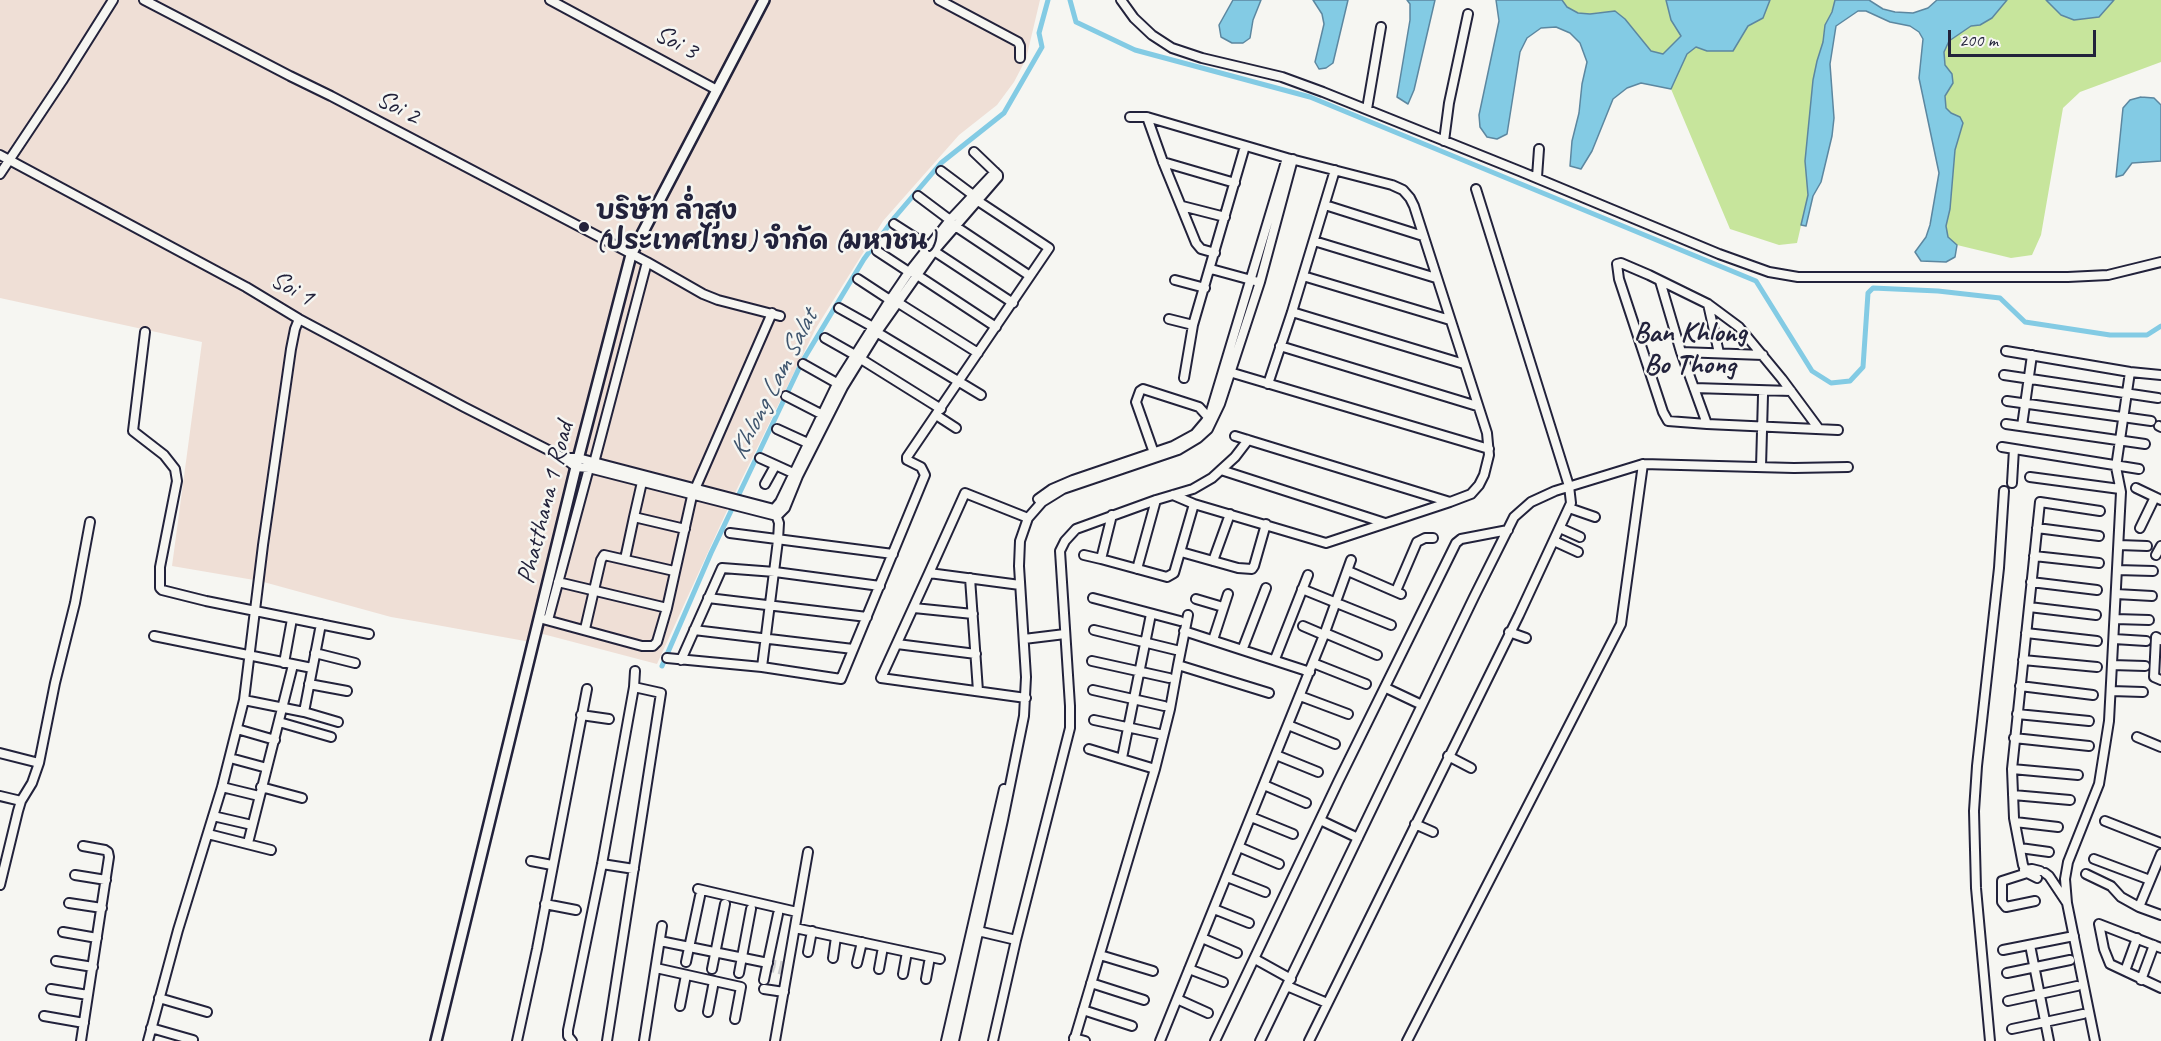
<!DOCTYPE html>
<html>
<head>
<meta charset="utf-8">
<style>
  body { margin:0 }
  #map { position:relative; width:2161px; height:1041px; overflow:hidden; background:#f6f6f2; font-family:Caveat,sans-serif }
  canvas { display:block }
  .scale { position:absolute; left:1948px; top:30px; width:148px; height:27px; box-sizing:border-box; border:3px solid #22223b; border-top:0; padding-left:8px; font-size:18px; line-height:21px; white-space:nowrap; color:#22223b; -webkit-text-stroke:4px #f6f6f2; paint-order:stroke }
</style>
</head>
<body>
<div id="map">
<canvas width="2161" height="1041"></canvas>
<div class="scale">200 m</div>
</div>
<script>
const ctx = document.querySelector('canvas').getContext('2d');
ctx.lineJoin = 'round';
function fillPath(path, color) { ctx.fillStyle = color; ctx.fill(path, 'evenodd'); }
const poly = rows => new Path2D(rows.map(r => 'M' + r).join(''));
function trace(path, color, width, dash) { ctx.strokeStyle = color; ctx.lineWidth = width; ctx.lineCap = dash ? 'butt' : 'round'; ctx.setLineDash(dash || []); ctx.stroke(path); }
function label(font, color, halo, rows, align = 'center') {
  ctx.font = font + ' Caveat,"Playpen Sans Thai",sans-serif'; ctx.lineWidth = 5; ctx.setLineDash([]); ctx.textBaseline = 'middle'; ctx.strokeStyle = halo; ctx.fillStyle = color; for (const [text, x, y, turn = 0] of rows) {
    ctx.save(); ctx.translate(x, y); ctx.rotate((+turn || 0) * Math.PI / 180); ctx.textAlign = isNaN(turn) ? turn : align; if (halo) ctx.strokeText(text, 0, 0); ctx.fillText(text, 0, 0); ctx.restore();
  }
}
const built = poly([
  [0,0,1040,0,1026,59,1014,82,997,105,959,135,883,221,816,328,735,493,657,664,539,633,536,643,420,622,391,617,260,581,172,566,202,342,0,298]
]);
const green = poly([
  [1562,0,1666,0,1671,20,1682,36,1663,54,1651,51,1625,19,1602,12,1590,14,1578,13,1567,7],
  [1770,0,1835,0,1832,12,1825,25,1823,42,1817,61,1813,80,1805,161,1808,195,1797,243,1779,245,1730,229,1671,89,1687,54,1696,46,1707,51,1733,51,1748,26,1763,18],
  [2007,0,2046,0,2061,15,2074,20,2099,17,2114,0,2161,0,2161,62,2080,92,2063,108,2041,235,2032,255,2011,258,1957,245,1948,237,1946,226,1950,209,1955,150,1963,123,1960,117,1951,113,1946,108,1945,96,1953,83,1952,74,1945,65,1944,52,1949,41,1971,26,1980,25,1992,18]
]);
const water = poly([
  [1233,0,1261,0,1253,20,1250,38,1243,43,1232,43,1221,37,1219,25,1233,0],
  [1313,0,1348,0,1333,63,1326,68,1319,69,1315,62,1324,24,1322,14,1313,0],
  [1407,0,1435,0,1414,90,1408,104,1397,97,1410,20,1410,4,1407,0],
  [1496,0,1562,0,1567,7,1578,13,1590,14,1615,11,1625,19,1651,51,1663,54,1681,36,1671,20,1666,0,1770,0,1763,18,1748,26,1733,51,1707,51,1696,47,1687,54,1671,89,1641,83,1627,88,1613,99,1592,151,1581,169,1570,166,1572,141,1579,113,1582,84,1587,62,1580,43,1570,33,1556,27,1541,28,1527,38,1520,52,1507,134,1497,139,1487,137,1480,127,1479,115,1499,21,1496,0],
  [1835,0,1869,0,1883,9,1895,12,1913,13,1928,8,1937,0,2007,0,1992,18,1980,25,1971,26,1949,41,1944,52,1945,65,1952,74,1953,83,1945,96,1946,108,1951,113,1960,117,1963,123,1955,150,1950,209,1946,226,1948,237,1957,245,1955,257,1946,262,1921,261,1915,252,1926,237,1930,225,1939,173,1919,78,1923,39,1919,32,1910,26,1890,22,1866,11,1858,11,1836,26,1830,64,1834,118,1832,136,1821,182,1813,196,1806,226,1801,225,1808,195,1805,161,1813,80,1817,61,1823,42,1825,25,1832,12,1835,0],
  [2046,0,2114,0,2099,17,2074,20,2061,15,2046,0],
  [2141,97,2154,98,2161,105,2161,161,2132,163,2123,175,2116,177,2123,108,2130,100,2141,97]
]);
const canal = poly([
  [1070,0,1076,22,1135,50,1310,97,1756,281,1812,371,1831,383,1850,381,1863,367,1868,293,1873,288,1938,291,2000,298,2025,322,2110,335,2147,335,2161,326],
  [662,666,711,553,802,362,864,259,895,217,941,163,1004,113,1042,47,1039,33,1048,0]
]);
const minorTunnel = poly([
  [768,963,788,966],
  [767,967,787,972]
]);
const minor = poly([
  [144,0,290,76,331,96,647,262,703,294,718,300,780,316],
  [550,0,717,90],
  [939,0,1018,42,1020,46,1020,58],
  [1121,0,1134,18,1152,35,1172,48,1202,58,1282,77,1323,92,1522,172,1719,254,1769,272,1798,277,2068,277,2108,275,2161,262],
  [1367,109,1381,27],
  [1130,117,1147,117],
  [1444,141,1449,103,1468,14],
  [0,155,246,287,299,319,464,407,564,458,576,467,589,468,777,516,785,508,798,476,843,387,877,332,934,251,998,177,998,175,974,152],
  [1163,162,1235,183],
  [941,171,973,195],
  [0,174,62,81,113,0],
  [1537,177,1539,149],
  [918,196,950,220],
  [1325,205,1423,236],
  [1182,206,1225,217],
  [894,224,930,247],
  [952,224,1030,276],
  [1314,241,1436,278],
  [877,251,909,272],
  [934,251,1013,303],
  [1211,269,1255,281],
  [914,273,996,327],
  [1303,276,1450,320],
  [858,279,890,300],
  [1175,280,1205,288],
  [1660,281,1681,352,1707,424],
  [897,302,978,353],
  [1708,304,1719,353],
  [839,308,873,327],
  [1292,312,1464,364],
  [1169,319,1193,325],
  [873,330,981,395],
  [145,332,133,431,164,455,175,469,177,481,160,567,160,588,162,590,206,601,369,634],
  [825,338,855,355],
  [1280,346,1477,406],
  [2006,351,2130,372,2161,375],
  [1681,352,1763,355],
  [861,359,941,409],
  [803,364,842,386],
  [1226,371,1489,449],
  [2004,375,2158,398],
  [1184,378,1193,325,1245,146],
  [1268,384,1292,312,1335,170],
  [1694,388,1791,391],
  [786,396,821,414],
  [2007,401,2151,421],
  [936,415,956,428],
  [2006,424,2145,444],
  [2022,426,2032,355],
  [2159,426,2161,427],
  [777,429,812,445],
  [1819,429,1782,379,1739,327,1708,304,1649,275,1621,263,1617,264,1619,279,1663,412,1668,421,1707,424,1838,430],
  [1235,436,1450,502],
  [2002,447,2139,469],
  [1154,453,1136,402,1140,391,1143,389,1199,407,1208,417],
  [564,458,578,458,774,509],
  [760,458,793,473],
  [1761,467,1763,395],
  [1221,470,1385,523],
  [2030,477,2120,489],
  [2012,483,2014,449],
  [765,484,775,466],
  [2136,488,2161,500],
  [1173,495,1194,504,1326,543,1450,502,1471,494,1479,485,1484,475,1489,455,1487,433,1414,206,1410,198,1403,190,1392,185,1287,158,1147,117,1163,162,1196,243,1201,249,1215,253],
  [1038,499,1052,489,1073,480,1173,446,1195,434,1206,421,1211,411,1287,158],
  [1569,508,1595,517],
  [774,509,780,502,837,384,890,300,909,272,950,220,995,172],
  [1112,515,1101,559,1167,577,1174,573,1194,504],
  [634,517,642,482],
  [1560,528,1580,537],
  [2037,528,2099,536],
  [2140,528,2155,497],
  [730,533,893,554],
  [1554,541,1578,552],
  [2119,545,2147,546],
  [1181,552,1238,568,1252,569,1254,566,1266,524],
  [1084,555,1101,559],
  [2156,555,2161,546],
  [2034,556,2099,563],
  [625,559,634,517,685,529],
  [1213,561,1230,514],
  [1137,569,1156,500],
  [2117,570,2153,571],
  [1348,571,1401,594],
  [929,573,965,493,1028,518],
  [970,578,978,691],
  [558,582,667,608],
  [2031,582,2097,590],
  [1020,585,929,573,881,678,1026,698],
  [1302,589,1391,625],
  [1396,591,1417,542,1425,538,1433,538],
  [2116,594,2152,596],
  [708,598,867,617],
  [1093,598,1180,621],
  [1196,599,1223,607],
  [2029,607,2096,615],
  [914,608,973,614],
  [539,618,642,646,653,646,657,642,667,608,692,496,772,313],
  [2115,619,2149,620],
  [548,620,589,468,594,463,647,262],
  [1303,626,1324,635],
  [585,629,601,560,604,555,674,571],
  [694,630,853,649],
  [1094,630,1176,650],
  [1184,631,1310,672],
  [1509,632,1526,638],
  [1325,633,1377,655],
  [2026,633,2097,641],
  [154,636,312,668],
  [1024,639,1065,634],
  [2114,639,2146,641],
  [1213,640,1228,594],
  [2161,640,2156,637,2154,677,2161,680],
  [897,644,976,654],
  [1243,648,1266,588],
  [315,653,355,663],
  [667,658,762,667,841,679,925,475,921,467,907,460,907,457,1049,248,978,201],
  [1275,659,1308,575],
  [681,660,722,568,775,572,880,586],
  [2023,660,2097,667],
  [1092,661,1169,678],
  [284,663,292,619],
  [1313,663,1366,684],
  [1178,665,1188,615],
  [2112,665,2145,666],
  [762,667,778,540,779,523,775,512],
  [309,684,347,691],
  [2020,686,2093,695],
  [1386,688,1422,705],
  [1093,690,1164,706],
  [2111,691,2143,692],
  [1300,696,1348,714],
  [244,700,304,712,338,722],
  [304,712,321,624],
  [2017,714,2089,721],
  [581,715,609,719],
  [1094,720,1159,734],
  [279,722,331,737],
  [1288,725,1335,744],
  [237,729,275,740],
  [2137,737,2161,747],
  [2014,738,2089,746],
  [1089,749,1155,769],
  [0,753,39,763],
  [1276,755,1318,772],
  [1448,756,1471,768],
  [230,758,267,768],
  [1122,758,1151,614],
  [2012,769,2078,775],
  [1264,785,1306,803],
  [222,787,259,796],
  [261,787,302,798],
  [2013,795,2070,800],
  [0,796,21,801],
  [213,816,252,825],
  [1251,817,1293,834],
  [1320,820,1358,838],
  [2105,821,2161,843],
  [2015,822,2058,827],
  [1415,824,1433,832],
  [208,834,271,850],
  [248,843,293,665],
  [1239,847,1279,864],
  [2020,848,2049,852],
  [2161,854,2139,907,2161,915],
  [2094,859,2150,880],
  [531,861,552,865],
  [602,864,634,869],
  [2024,870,2032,869,2040,871],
  [2027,873,2002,881,2002,902,2006,907,2035,901],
  [2045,873,2049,876,2067,903,2095,1041],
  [2086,874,2111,886,2121,897,2139,907],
  [75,875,106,880],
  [1227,877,1265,892],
  [2037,878,2027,873,2023,865,2014,818,2012,769,2040,502,2100,511],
  [0,885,18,811,21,801,32,783,39,763,55,683,75,603,90,522],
  [698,889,797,912],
  [69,903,102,908],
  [2067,903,2065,879,2068,862,2099,784,2109,721,2121,492,2116,467,2130,372],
  [545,904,576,910],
  [1214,909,1249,923],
  [795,928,940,959],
  [978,931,1016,940],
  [63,932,97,938],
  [1202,938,1237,953],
  [660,941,768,963],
  [2030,945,2049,1041],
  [2161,948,2099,924,2104,949,2110,964,2161,988],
  [2003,950,2074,936],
  [808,952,812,931],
  [1100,955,1153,971],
  [833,958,836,937],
  [1255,959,1291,979],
  [56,961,93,967],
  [686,962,700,896],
  [857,963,862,942],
  [656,968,741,987,735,1019],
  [712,969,725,904],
  [879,969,883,947],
  [1189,969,1223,982],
  [2125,971,2137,938],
  [739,973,751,909],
  [2007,973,2070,960],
  [903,974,907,952],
  [926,979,930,957],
  [764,980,778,914],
  [2141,980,2154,945],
  [1091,983,1144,1000],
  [1287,986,1327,1003],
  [51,989,88,995],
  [764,989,784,992],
  [159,998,207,1012],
  [1177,999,1208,1013],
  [2008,1001,2077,986],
  [680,1006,686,975],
  [1083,1010,1132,1026],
  [708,1012,714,981],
  [44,1016,84,1023],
  [151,1028,193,1040],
  [2012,1029,2083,1014],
  [1074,1038,1085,1041],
  [81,1041,109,857,108,852,105,850,83,846],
  [148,1041,178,930,222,787,244,700,263,545,291,349,295,329,299,319],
  [517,1041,537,949,587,689],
  [572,1041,568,1036,568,1030,602,864,634,687,635,671],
  [607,1041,661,693,634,687],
  [644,1041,662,926],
  [775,1041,808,852],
  [946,1041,1004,789],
  [954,1041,1003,820,1024,716,1026,677,1019,566,1020,541,1028,518,1042,502,1063,489,1178,450,1198,438,1208,429,1220,404,1260,282,1293,159],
  [993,1041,1016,940,1070,728,1070,706,1060,551,1065,541,1076,529,1156,500,1193,489,1212,478,1235,457,1248,440],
  [1074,1041,1155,769,1170,709,1178,665,1269,693],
  [1160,1041,1324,635,1351,560],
  [1215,1041,1338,782,1456,543,1461,539,1508,530],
  [1260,1041,1474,597,1514,517,1531,502,1555,491,1643,464,1794,468,1848,467],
  [1309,1041,1519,615,1571,503,1569,486,1476,189],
  [1407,1041,1621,624,1643,464],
  [1990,1041,1976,888,1974,811,1977,766,1999,568,2004,491]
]);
const major = poly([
  [436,1041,576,467,631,255,764,0]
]);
const markers = [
  [584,227,6,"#22223b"]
];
const streetNames = [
  ["Soi 3",676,43,29],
  ["Soi 2",398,108,28],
  ["Soi 1",292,289,30],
  ["Phatthana 1 Road",546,503,-76]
];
const poiNames = [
  ["บริษัท ล่ำสูง",596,212],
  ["(ประเทศไทย) จำกัด (มหาชน)",596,242]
];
const waterNames = [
  ["Khlong Lam Salat",774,385,-63]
];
const quarterNames = [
  ["Ban Khlong",1690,334],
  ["Bo Thong",1690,366]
];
fillPath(built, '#efdfd6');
fillPath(green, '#c7e59c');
fillPath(water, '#83cbe4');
trace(water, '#5c87a0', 1.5);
trace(canal, '#83cbe4', 5);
trace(minorTunnel, '#cccccd', 8, [8, 4]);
trace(minor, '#22223b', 12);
trace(major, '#22223b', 14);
trace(minor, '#f6f6f2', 8);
trace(major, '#f6f6f2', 9);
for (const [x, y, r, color] of markers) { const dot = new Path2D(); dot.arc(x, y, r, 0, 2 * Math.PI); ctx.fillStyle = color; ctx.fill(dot); trace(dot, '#f6f6f2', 2); }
label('26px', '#22223b', '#f6f6f2', streetNames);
label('bold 26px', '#22223b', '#f6f6f2', poiNames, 'left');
label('italic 27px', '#3f556e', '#f6f6f2', waterNames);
label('bold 28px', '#22223b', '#f6f6f2', quarterNames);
</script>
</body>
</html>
